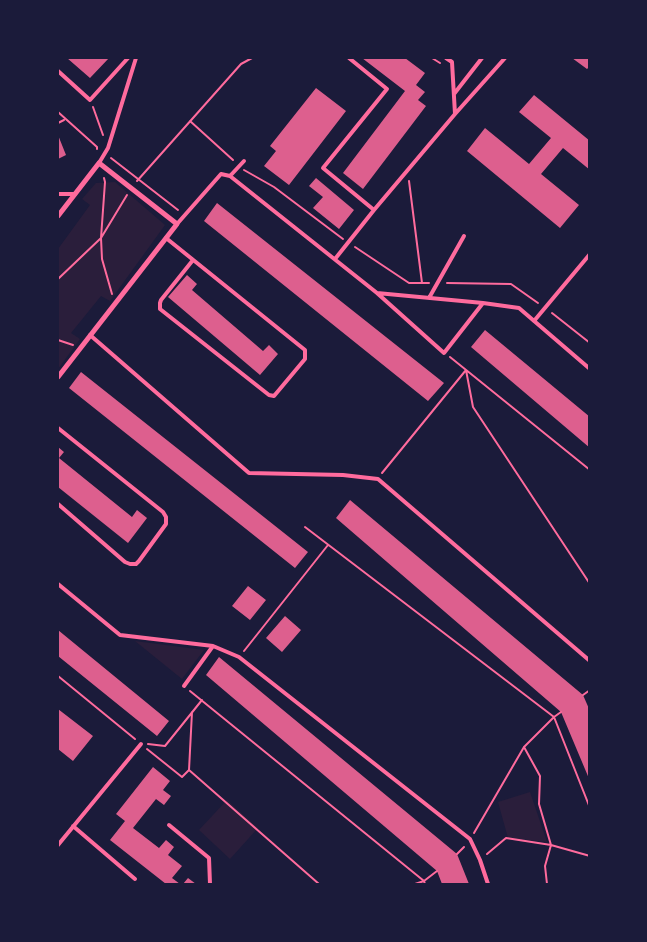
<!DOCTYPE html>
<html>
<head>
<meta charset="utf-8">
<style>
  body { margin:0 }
  #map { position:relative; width:647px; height:942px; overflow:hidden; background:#1b1b3a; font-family:Raleway,sans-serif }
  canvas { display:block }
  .frame { position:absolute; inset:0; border:59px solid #1b1b3a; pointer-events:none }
</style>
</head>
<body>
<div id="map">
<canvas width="647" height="942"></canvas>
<div class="frame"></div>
</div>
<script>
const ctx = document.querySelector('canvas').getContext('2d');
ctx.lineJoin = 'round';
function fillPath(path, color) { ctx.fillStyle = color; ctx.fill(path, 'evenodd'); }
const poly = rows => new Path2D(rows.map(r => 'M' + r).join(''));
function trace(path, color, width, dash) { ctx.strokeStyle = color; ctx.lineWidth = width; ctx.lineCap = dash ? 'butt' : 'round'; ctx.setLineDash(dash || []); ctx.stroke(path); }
const green = poly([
  [115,182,165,225,110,301,101,296,71,333,80,339,58,369,58,249,90,205,82,199,96,183],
  [135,641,204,650,182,679],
  [530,792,547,842,508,838,498,802],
  [227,800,258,828,230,859,199,830]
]);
const building = poly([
  [67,58,109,58,90,78],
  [362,58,405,58,425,73,416,85,425,92,418,100,426,106,363,189,343,173,405,91],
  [572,58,590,58,590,66,587,69],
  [316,88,346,111,289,185,264,166,276,151,270,146],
  [534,95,590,141,590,170,563,148,541,174,579,205,560,228,467,151,485,128,529,164,551,138,519,112],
  [58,135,66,155,58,159],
  [316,178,354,210,339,229,313,208,323,197,309,186],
  [217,203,444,383,428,401,204,221],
  [187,275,197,284,192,290,263,351,269,345,278,354,260,375,168,297],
  [485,330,590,417,590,448,471,347],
  [81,372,308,552,295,568,69,388],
  [58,447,64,452,59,458,132,517,137,510,147,518,128,543,58,487],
  [350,500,583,695,590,711,590,781,561,712,336,518],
  [248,586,266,600,250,620,232,606],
  [285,616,301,630,282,652,266,638],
  [58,630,169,721,157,736,58,656],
  [219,657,457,854,469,884,442,884,437,871,206,675],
  [58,709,93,736,73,761,58,749],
  [153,767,170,781,163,790,171,796,164,805,156,799,133,828,159,848,166,840,174,847,168,855,182,866,172,878,180,884,166,884,110,840,125,821,116,814],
  [188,878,196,884,183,884]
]);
const path = poly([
  [432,58,440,63],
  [93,107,103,135],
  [58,112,97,147,97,149],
  [190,121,233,160],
  [58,123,64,120],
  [111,158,178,210],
  [244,170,274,187,343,239],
  [104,178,105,182,101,238,102,259,112,294],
  [137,181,241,64,252,58],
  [409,181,422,283],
  [355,247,409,283,429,283],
  [58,279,101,238,127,195],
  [447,283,511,284,538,303],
  [552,313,590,343],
  [58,340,73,345],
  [450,357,590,470],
  [466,370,473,407,590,584],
  [382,473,466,370],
  [305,527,554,717,590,808],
  [244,651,328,545],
  [58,676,135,739],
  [190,691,424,881,425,884],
  [583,695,590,690],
  [148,744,165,746,202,700],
  [524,747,540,776,539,804,551,845,545,866,547,884],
  [147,749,182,777,189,770,192,712],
  [189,770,319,884],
  [474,833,524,747,554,717,561,712],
  [457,854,464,847],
  [487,854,506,838,551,845,590,856],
  [415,884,424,881,437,871]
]);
const service = poly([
  [349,58,387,89,323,168,374,210],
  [58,71,90,100,128,58],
  [454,94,482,58],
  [455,114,505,58],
  [99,163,108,148,136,58],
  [230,176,244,161],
  [58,194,75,194],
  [177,224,221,174,230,176,377,293,483,303,519,308,590,369],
  [166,238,305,350,305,359,274,396,269,395,160,309,160,303,161,300,193,260],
  [335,259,374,210,455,114,452,62,446,58],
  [377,293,444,353,483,303],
  [429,298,464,236],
  [534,321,590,254],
  [90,335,249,473,343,475,378,479,590,661],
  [58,428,163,512,166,517,166,524,139,561,136,564,130,564,125,562,58,504],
  [58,584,120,635,213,646,239,657,470,839,480,860,488,884],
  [184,686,213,646],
  [169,825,209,858,210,884],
  [73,826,135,879],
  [58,845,141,744]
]);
const minor = poly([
  [58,216,99,163,177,224,58,377]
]);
fillPath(green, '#2a1e3b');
fillPath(building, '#dd5f8e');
trace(path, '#ff6b9d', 2);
trace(service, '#ff6b9d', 4);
trace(minor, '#ff6b9d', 5);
</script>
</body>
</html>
